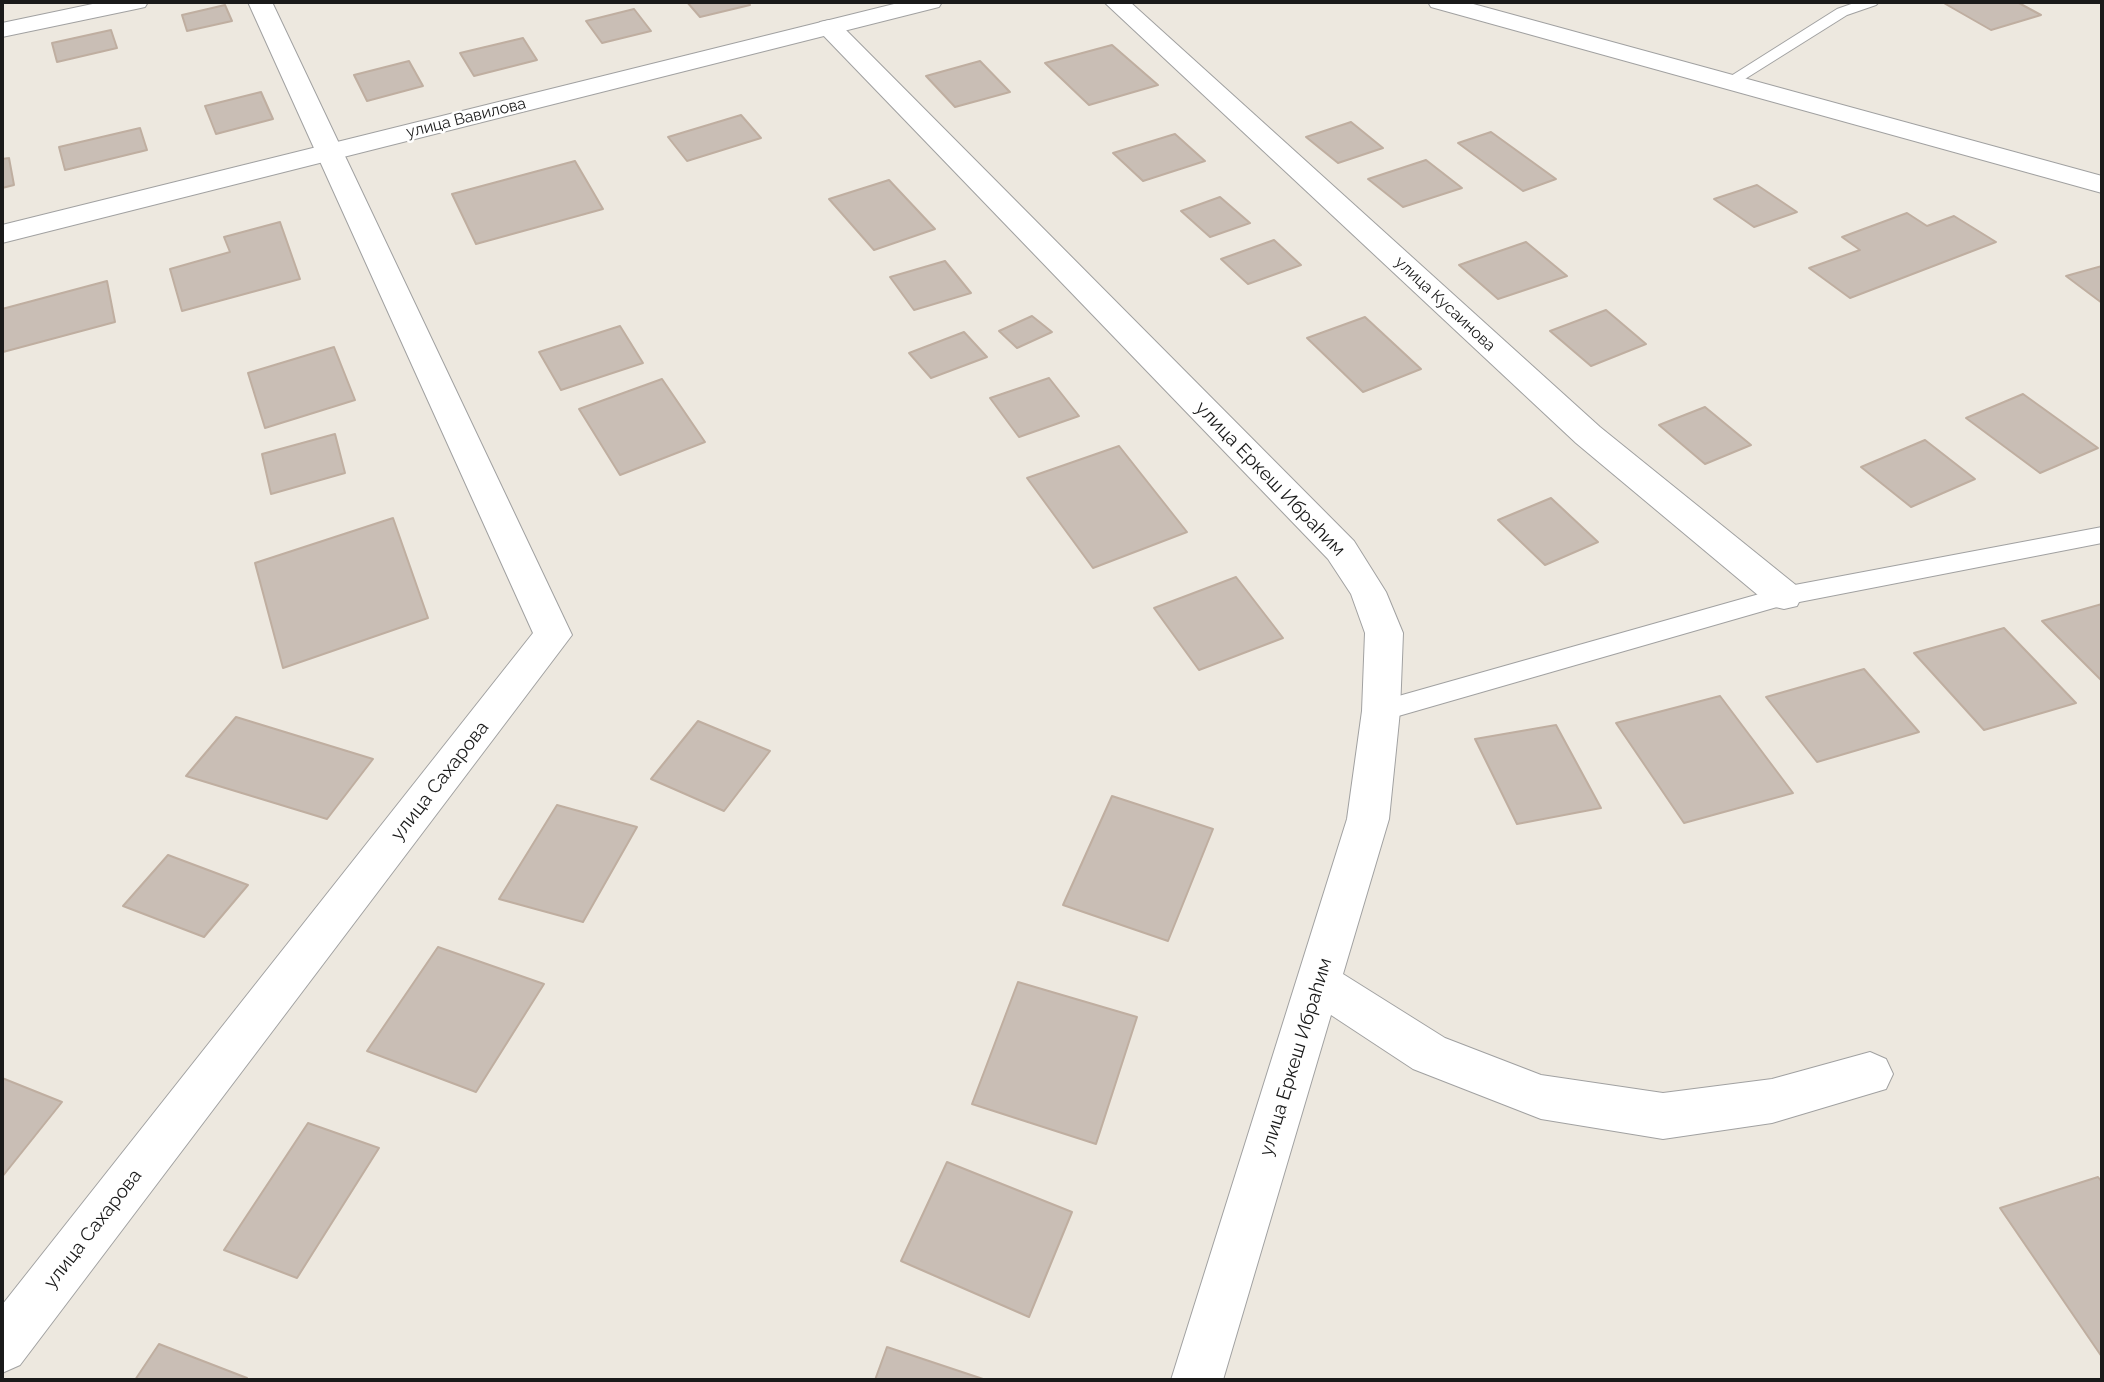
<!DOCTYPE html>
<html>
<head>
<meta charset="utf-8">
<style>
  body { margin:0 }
  #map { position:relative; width:2104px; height:1382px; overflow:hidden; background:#ede8df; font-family:Raleway,sans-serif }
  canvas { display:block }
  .frame { position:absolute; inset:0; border:4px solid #1a1a1a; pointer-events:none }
</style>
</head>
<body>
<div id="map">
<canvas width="2104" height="1382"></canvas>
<div class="frame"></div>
</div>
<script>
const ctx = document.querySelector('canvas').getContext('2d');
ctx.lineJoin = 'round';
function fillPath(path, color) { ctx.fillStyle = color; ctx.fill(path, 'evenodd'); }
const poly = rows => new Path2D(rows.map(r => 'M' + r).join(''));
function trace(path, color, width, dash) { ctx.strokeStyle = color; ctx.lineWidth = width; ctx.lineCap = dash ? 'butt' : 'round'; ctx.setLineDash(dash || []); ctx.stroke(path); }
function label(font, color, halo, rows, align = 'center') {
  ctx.font = font + ' Raleway,sans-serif'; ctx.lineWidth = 5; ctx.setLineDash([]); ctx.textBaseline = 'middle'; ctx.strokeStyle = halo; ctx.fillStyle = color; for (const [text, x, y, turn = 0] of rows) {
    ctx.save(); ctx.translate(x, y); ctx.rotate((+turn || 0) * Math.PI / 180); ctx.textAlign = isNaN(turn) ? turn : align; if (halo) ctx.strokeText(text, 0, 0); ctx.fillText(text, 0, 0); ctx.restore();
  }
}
const building = poly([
  [687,2,748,2,750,5,700,17,687,2],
  [1942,2,2017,2,2041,15,1991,30,1942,2],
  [225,5,232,21,187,31,182,15,225,5],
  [634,9,651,31,602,43,586,21,634,9],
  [111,30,117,48,57,62,52,43,111,30],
  [523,38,537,60,474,76,460,53,523,38],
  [1112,45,1158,85,1089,105,1045,63,1112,45],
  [409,61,423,86,367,101,354,75,409,61],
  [980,61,1010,92,955,107,926,76,980,61],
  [261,92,273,119,216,134,205,106,261,92],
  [741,115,761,138,687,161,668,137,741,115],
  [1351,122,1383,148,1338,163,1306,137,1351,122],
  [140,128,147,150,65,170,59,147,140,128],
  [1491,132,1556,179,1523,191,1458,143,1491,132],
  [1175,134,1205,161,1143,181,1113,153,1175,134],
  [9,158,14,185,2,188,2,159,9,158],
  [1426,160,1462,188,1403,207,1368,179,1426,160],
  [575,161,603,209,476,244,452,194,575,161],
  [889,180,935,229,874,250,829,199,889,180],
  [1757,185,1797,212,1754,227,1714,199,1757,185],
  [1220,197,1250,223,1210,237,1181,211,1220,197],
  [1907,213,1927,226,1954,216,1996,242,1850,298,1809,268,1860,250,1842,237,1907,213],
  [280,222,300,279,182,311,170,269,230,252,224,237,280,222],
  [1274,240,1301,265,1248,284,1221,259,1274,240],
  [1526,242,1567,276,1498,299,1459,265,1526,242],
  [945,261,971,293,914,310,890,277,945,261],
  [2102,266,2102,303,2066,276,2102,266],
  [107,281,115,322,3,352,2,309,107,281],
  [1606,310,1646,344,1591,366,1550,331,1606,310],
  [1032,316,1052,332,1017,348,999,331,1032,316],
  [1365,317,1421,369,1363,392,1307,338,1365,317],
  [620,326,643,363,561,390,539,352,620,326],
  [964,332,987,357,931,378,909,353,964,332],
  [334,347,355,400,265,428,248,373,334,347],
  [1049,378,1079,416,1019,437,990,398,1049,378],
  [662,379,705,442,620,475,579,409,662,379],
  [2023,394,2098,448,2040,473,1966,418,2023,394],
  [1705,407,1751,445,1705,464,1659,425,1705,407],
  [335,434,345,473,271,494,262,454,335,434],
  [1925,440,1975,479,1911,507,1861,467,1925,440],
  [1119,446,1187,532,1093,568,1027,478,1119,446],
  [1551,498,1598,542,1545,565,1498,520,1551,498],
  [393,518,428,618,283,668,255,563,393,518],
  [1236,577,1283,638,1199,670,1154,608,1236,577],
  [2102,604,2102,681,2042,621,2102,604],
  [2004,628,2076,703,1984,730,1914,653,2004,628],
  [1864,669,1919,732,1817,762,1766,697,1864,669],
  [1720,696,1793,793,1684,823,1616,723,1720,696],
  [236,717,373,759,327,819,186,776,236,717],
  [698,721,770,751,724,811,651,779,698,721],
  [1556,725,1601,808,1517,824,1475,739,1556,725],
  [1112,796,1213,829,1168,941,1063,905,1112,796],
  [557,805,637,827,583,922,499,899,557,805],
  [168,855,248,885,204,937,123,906,168,855],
  [438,947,544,984,476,1092,367,1051,438,947],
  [1018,982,1137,1017,1096,1144,972,1104,1018,982],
  [2,1078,62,1102,2,1177,2,1078],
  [308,1123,379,1148,297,1278,224,1250,308,1123],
  [947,1162,1072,1212,1029,1317,901,1261,947,1162],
  [2098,1177,2102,1182,2102,1357,2000,1208,2098,1177],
  [159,1344,247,1378,246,1380,135,1380,159,1344],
  [887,1347,983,1379,983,1380,875,1380,887,1347]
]);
const service = poly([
  [1857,2,1879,2,1876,5,1847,15,1737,84,1725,84,1723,81,1837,9,1857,2],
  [2102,527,2102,543,1784,605,1381,721,1372,718,1369,711,1372,704,1381,701,1784,587,2102,527]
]);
const minor = poly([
  [102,2,148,2,145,7,136,9,2,37,2,23,102,2],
  [248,2,272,2,572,635,20,1365,2,1373,2,1305,533,633,248,2],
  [1104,2,1130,2,1600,427,1797,586,1802,596,1797,606,1784,609,1771,606,1576,443,1104,2],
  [1428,2,1466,2,2102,176,2102,193,1431,7,1428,2],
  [829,20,838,22,1354,541,1386,592,1403,633,1400,711,1389,819,1343,974,1445,1038,1541,1075,1663,1093,1772,1079,1870,1052,1886,1059,1893,1074,1886,1089,1772,1123,1663,1139,1541,1119,1413,1069,1331,1015,1223,1380,1171,1380,1347,819,1362,711,1365,633,1351,594,1328,559,820,32,817,27,820,22,829,20]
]);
const tertiary = poly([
  [902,2,942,2,939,7,2,243,2,225,902,2]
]);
const farStreetnames = [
  ["улица Вавилова",466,118,-14],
  ["улица Кусаинова",1445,304,43]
];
const streetNames = [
  ["улица Еркеш Ибраһим",1270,479,46],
  ["улица Сахарова",440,781,-52],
  ["улица Еркеш Ибраһим",1296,1057,-73],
  ["улица Сахарова",93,1229,-52]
];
fillPath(building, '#c9beb5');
trace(building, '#bfaea0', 2);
trace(service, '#a1a1a1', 2);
trace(minor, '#a1a1a1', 2);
trace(tertiary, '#a1a1a1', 2);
fillPath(service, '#fff');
fillPath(minor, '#fff');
fillPath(tertiary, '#fff');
label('16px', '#1a1a1a', '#fff', farStreetnames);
label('19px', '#1a1a1a', '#fff', streetNames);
</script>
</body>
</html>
